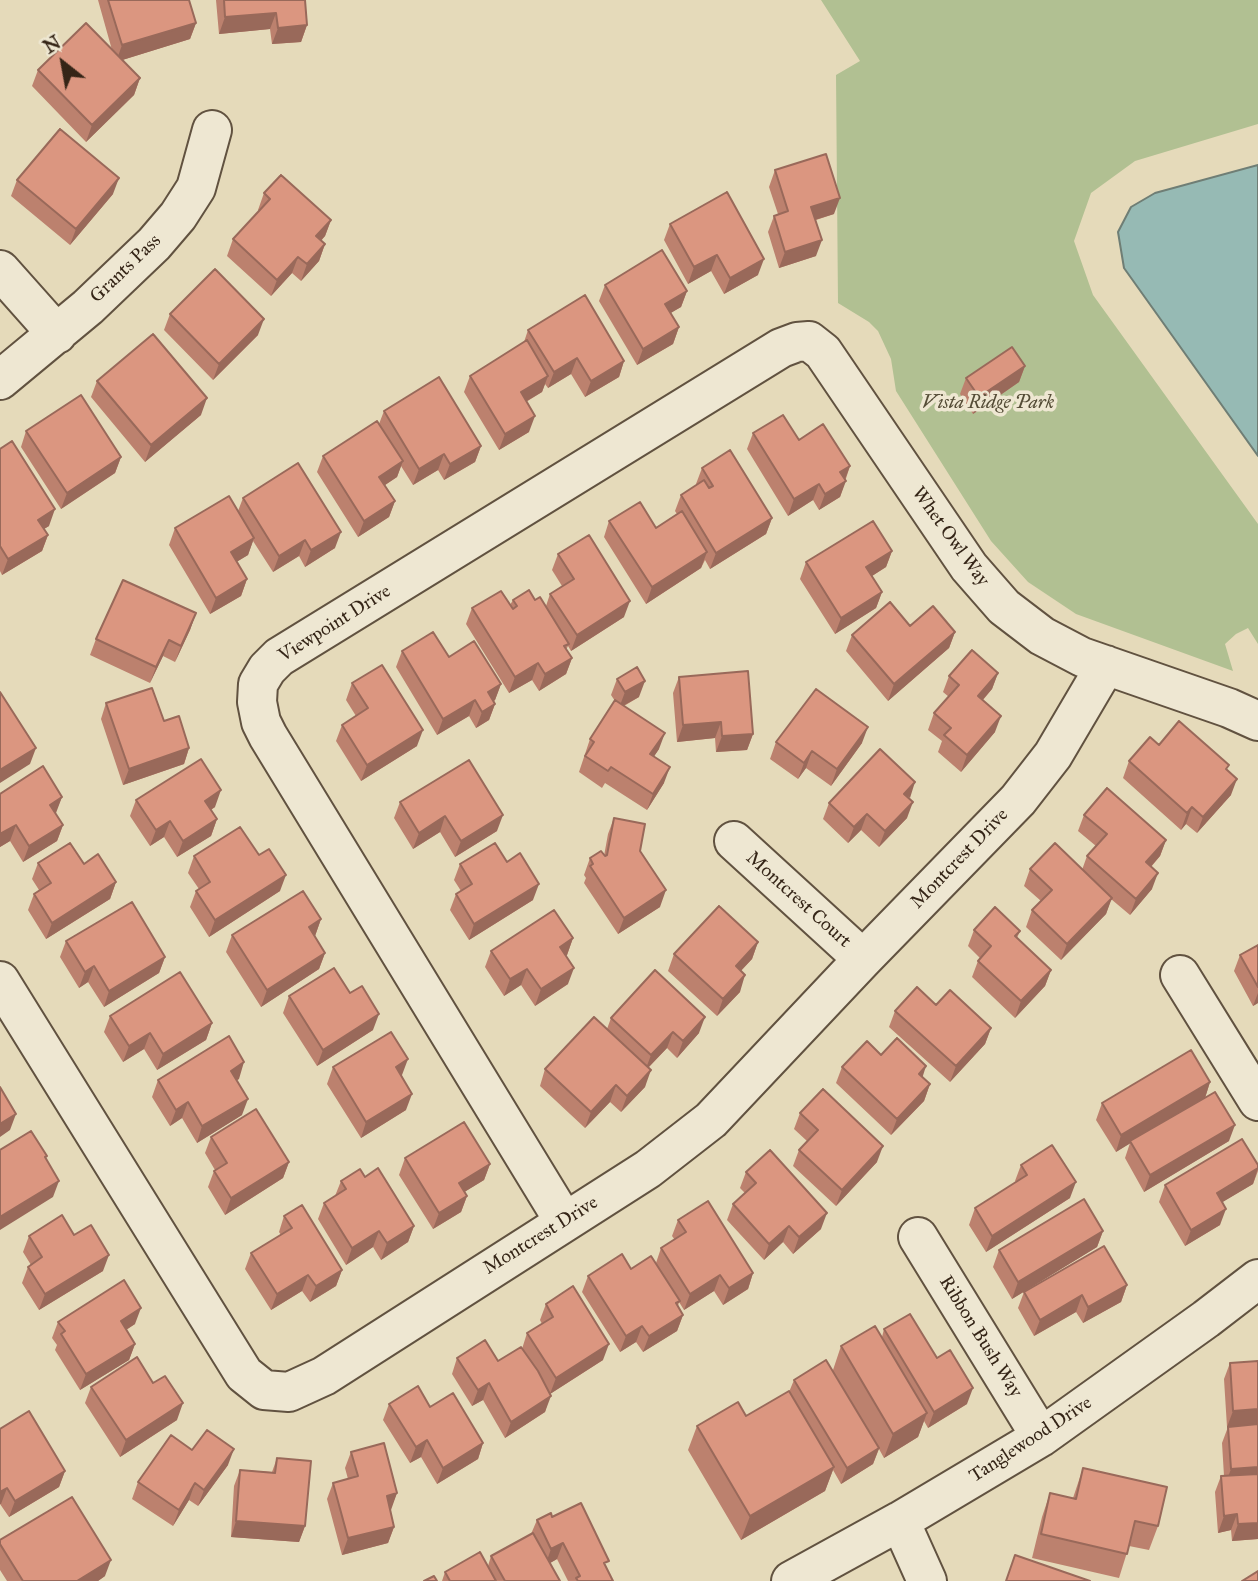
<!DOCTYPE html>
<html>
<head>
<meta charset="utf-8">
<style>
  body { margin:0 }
  #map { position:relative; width:1258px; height:1581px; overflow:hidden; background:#e5daba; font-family:"IM FELL Great Primer",serif }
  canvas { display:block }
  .north { position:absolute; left:28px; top:28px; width:70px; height:70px; -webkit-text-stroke:5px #eee7d2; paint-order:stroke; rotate:329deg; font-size:19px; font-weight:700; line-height:28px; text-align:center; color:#352517 }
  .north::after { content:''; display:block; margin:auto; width:24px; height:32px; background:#352517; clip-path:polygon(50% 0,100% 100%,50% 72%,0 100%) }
</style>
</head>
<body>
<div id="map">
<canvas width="1258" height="1581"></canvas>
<div class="north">N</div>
</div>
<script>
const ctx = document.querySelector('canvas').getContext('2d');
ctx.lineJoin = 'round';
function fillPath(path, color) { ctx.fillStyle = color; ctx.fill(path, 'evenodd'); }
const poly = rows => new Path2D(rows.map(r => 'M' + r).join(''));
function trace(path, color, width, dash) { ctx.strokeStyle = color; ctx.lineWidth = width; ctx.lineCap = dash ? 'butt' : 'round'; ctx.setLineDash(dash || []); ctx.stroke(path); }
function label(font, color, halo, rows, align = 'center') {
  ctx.font = font + ' "IM FELL Great Primer",serif'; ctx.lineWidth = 7; ctx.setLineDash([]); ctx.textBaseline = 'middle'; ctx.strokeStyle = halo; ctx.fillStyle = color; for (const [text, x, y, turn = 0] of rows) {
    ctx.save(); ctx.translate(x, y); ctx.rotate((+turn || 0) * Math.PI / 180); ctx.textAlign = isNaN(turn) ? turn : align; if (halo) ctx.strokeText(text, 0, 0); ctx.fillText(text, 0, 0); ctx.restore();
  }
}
const green = poly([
  [821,0,1258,0,1258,124,1135,161,1091,193,1074,241,1093,295,1258,524,1258,644,1248,628,1236,634,1225,644,1233,671,1076,614,1028,582,991,541,896,391,891,359,878,331,869,322,838,303,836,75,860,61]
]);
const water = poly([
  [1258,165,1258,456,1124,268,1118,232,1131,207,1155,193,1258,165]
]);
const minor = poly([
  [0,270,57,334],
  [0,380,88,307,154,244,178,216,196,188,212,130],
  [734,841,863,959],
  [1180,975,1258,1101],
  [0,981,244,1374,264,1390,289,1392,324,1376,648,1169,711,1120,863,959,1018,800,1053,755,1106,665],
  [564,1221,268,736,261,722,257,702,258,684,267,669,279,657,781,348,797,342,809,341,823,352,969,567,1004,607,1042,636,1082,657,1229,708,1258,721],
  [918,1237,1041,1437],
  [900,1521,927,1581],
  [791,1581,900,1521,1041,1437,1206,1319,1258,1279]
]);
const wall = poly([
  [98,0,189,0,196,23,190,39,122,60,140,78,134,95,86,142,32,86,38,70,112,50],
  [216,0,305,0,307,25,301,42,272,44,270,29,219,34],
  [775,170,834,214,816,220,816,256,779,268,768,232,774,216,778,214,769,187],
  [17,180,113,194,70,245,11,196],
  [264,193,331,220,325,236,321,241,325,244,319,261,301,281,292,273,271,296,227,256,233,239,259,211,258,210],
  [670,224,758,275,724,294,711,271,688,284,664,240],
  [605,285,687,291,681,307,670,313,679,327,673,344,637,365,599,301],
  [170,314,258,335,213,380,164,330],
  [528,330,624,361,619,377,585,397,571,374,548,388,545,384,542,392,526,402,529,432,499,450,464,392,470,376,524,342],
  [1025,366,1019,382,973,414,960,394,966,378],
  [97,381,201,415,145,462,91,397],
  [384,411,481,446,475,462,444,480,438,470,413,485,401,466,397,477,385,485,395,501,389,517,358,537,317,472,323,456,379,424],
  [26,431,121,457,115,473,61,509,21,447],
  [753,433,799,440,850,466,840,497,819,510,813,500,788,516,747,449],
  [0,449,49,526,44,529,48,535,42,551,2,575,0,571],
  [702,468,772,518,766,534,710,569,705,560,701,568,646,604,604,537,609,521,656,528,677,514,675,511,681,495,697,485,696,484],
  [243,498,335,548,305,567,299,556,273,572,253,541,248,555,236,562,247,579,241,596,210,614,169,545,175,528,238,511],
  [892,551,886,567,872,576,882,592,876,608,835,634,800,579,806,562],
  [558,554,624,617,571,651,568,646,566,650,572,658,566,674,539,691,532,680,509,693,466,624,472,608,510,605,513,600,535,600,546,606,550,594,562,586,552,570],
  [196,613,190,630,175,662,163,656,150,683,90,655,96,639],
  [910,626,955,632,949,648,888,701,846,651,852,635],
  [402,651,449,657,501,684,495,700,494,701,495,704,489,720,476,728,469,716,437,735,396,667],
  [998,673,992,689,983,700,995,732,961,772,938,752,942,741,928,730,934,713,949,697,943,692,949,676],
  [679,677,753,734,747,750,716,752,715,738,677,742,673,693],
  [617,679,639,697,624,706,659,749,654,756,664,783,647,810,605,783,602,788,579,772,590,739,615,701,611,695],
  [352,683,417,746,361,781,336,741,342,725,356,716,346,700],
  [106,703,164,721,189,748,184,764,123,785,101,719],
  [776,742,862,743,831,786,806,768,798,779,770,759],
  [1159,745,1228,770,1231,795,1197,833,1186,824,1181,830,1123,778,1129,761],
  [0,794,62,797,55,813,63,825,57,841,23,862,10,841,0,847],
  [909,799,907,818,879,847,861,830,848,843,823,819,829,803],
  [136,800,215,807,211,810,217,819,211,836,177,857,164,837,150,846,130,816],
  [400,802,497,831,455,857,440,832,413,849,394,818],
  [1084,815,1166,840,1160,856,1151,867,1152,889,1130,915,1111,899,1106,914,1061,960,1026,927,1032,910,1041,901,1024,886,1030,869,1082,870,1087,856,1096,846,1078,831],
  [614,818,640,851,660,907,618,934,584,883,586,878,584,875,590,858,604,856,608,834],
  [194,856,280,891,209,937,190,907,196,891,199,889,188,873],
  [507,862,533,900,469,940,450,910,456,894,461,891,454,880,460,864],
  [38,863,116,882,110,899,46,939,28,910,34,894,39,890,32,879],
  [321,919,315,936,325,953,319,969,261,1007,226,952,232,935],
  [974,930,1020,931,1017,938,1051,970,1045,986,1015,1018,972,977,978,961,980,958,968,946],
  [573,938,567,955,566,956,568,984,535,1006,521,985,504,996,485,967,491,951],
  [66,941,165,957,159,973,104,1007,88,982,79,988,60,957],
  [758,942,752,959,741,971,740,992,717,1016,668,971,674,954],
  [1258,945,1258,1003,1253,1006,1234,971,1240,955],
  [289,996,373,1030,317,1066,283,1013],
  [895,1011,991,1028,985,1044,950,1082,889,1027],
  [110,1016,212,1023,206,1040,157,1070,144,1049,123,1062,104,1032],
  [611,1018,699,1033,677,1058,667,1048,648,1068,645,1087,621,1112,610,1102,585,1128,540,1086,545,1069,607,1029],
  [881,1055,922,1077,930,1084,924,1101,891,1135,836,1083,842,1067],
  [333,1067,402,1075,406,1110,361,1138,327,1084],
  [239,1079,236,1080,242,1115,197,1143,182,1118,170,1126,152,1097,158,1080],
  [1210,1082,1205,1098,1229,1141,1144,1192,1125,1158,1130,1143,1116,1152,1096,1120,1102,1103],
  [800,1113,877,1162,836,1206,793,1166,799,1150,807,1141,794,1129],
  [211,1137,289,1162,283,1178,225,1215,208,1187,214,1171,215,1170,205,1153],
  [405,1158,490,1164,484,1180,464,1192,467,1196,461,1212,433,1229,399,1175],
  [1021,1165,1070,1198,986,1252,969,1225,975,1208,1016,1182,1015,1181],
  [1258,1165,1258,1171,1253,1184,1222,1202,1220,1225,1185,1246,1159,1202,1165,1185],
  [746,1172,821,1229,793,1254,783,1242,764,1260,727,1220,733,1204,745,1193,740,1188],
  [365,1177,414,1226,408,1242,381,1260,373,1247,346,1265,318,1219,324,1203,335,1196,341,1181],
  [284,1216,342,1270,336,1286,310,1302,302,1291,271,1310,245,1269,251,1253,281,1235,279,1232],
  [678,1220,753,1273,748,1289,723,1305,714,1291,684,1310,679,1302,678,1306,683,1315,677,1331,643,1352,636,1342,620,1352,582,1292,588,1276,631,1269,656,1263,661,1248,675,1240,672,1236],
  [1103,1231,1097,1247,1012,1299,993,1267,999,1250],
  [74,1235,103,1271,39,1310,22,1283,28,1267,31,1265,23,1252,29,1236],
  [1127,1285,1121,1302,1083,1323,1076,1312,1034,1336,1018,1308,1024,1292],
  [546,1304,603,1360,550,1394,545,1412,505,1438,483,1400,472,1406,452,1374,457,1358,498,1361,522,1349,527,1333,542,1324,540,1320],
  [58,1322,135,1324,126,1330,135,1344,129,1360,80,1390,55,1350,57,1345,52,1338],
  [884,1329,937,1358,967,1404,928,1428,924,1421,918,1437,884,1458,879,1449,873,1464,841,1484,833,1470,825,1491,741,1540,688,1450,697,1426,746,1416,789,1392,794,1380,833,1370,841,1346,882,1337],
  [1258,1361,1258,1539,1232,1541,1231,1530,1218,1533,1215,1492,1221,1476,1224,1476,1222,1443,1228,1427,1236,1426,1227,1427,1224,1379,1230,1363],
  [153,1383,177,1420,120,1457,85,1403,91,1387],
  [389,1404,430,1407,483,1443,478,1459,437,1484,421,1457,410,1463,383,1420],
  [0,1429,65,1471,59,1487,9,1517,0,1504],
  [192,1450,228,1465,198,1506,189,1500,173,1526,132,1499,138,1482],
  [351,1452,397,1493,390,1510,394,1527,388,1543,342,1555,327,1499,333,1483,348,1479,345,1468],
  [277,1458,305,1526,299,1542,231,1537,234,1486,240,1470,272,1472],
  [1083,1468,1158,1526,1149,1550,1129,1546,1119,1578,1032,1558,1042,1517,1050,1493,1073,1498],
  [552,1517,606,1569,613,1581,568,1581,557,1559,550,1563,560,1581,442,1581,445,1572,488,1566,491,1556,531,1534,537,1520],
  [0,1540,105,1576,98,1581,7,1581,0,1570]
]);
const shadedWall = poly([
  [276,13,270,29,219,34,225,17],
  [196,23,190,39,116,62,122,45],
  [307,25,301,42,272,44,278,28],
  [140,78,134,95,86,142,92,125],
  [119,178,113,194,70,245,76,229],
  [840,198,834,214,805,223,811,207],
  [331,220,325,236,310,252,316,236],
  [822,240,816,256,779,268,785,252],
  [325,244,319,261,301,281,307,264],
  [717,255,711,271,688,284,694,267],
  [298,257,292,273,271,296,277,280],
  [764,259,758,275,724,294,730,278],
  [687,291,681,307,659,320,665,304],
  [264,319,258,335,213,380,219,364],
  [679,327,673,344,637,365,643,349],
  [577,358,571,374,548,388,554,372],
  [624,361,619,377,585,397,591,381],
  [1025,366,1019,382,973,414,979,397],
  [548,376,542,392,515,408,521,392],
  [207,398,201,415,145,462,151,445],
  [535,416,529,432,499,450,505,434],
  [481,446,475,462,444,480,450,464],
  [444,454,438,470,413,485,419,469],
  [121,457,115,473,61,509,67,493],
  [403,461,397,477,373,493,379,477],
  [850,466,844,482,840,472],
  [846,481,840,497,819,510,825,494],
  [819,484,813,500,788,516,794,499],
  [395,501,389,517,358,537,364,521],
  [55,509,49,526,32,536,38,520],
  [772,518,766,534,710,569,716,553],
  [341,532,335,548,305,567,311,550],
  [48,535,42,551,2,575,8,559],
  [254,538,248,555,225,569,231,552],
  [305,540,299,556,273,572,279,556],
  [892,551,886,567,861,583,866,567],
  [707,552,701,568,646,604,652,587],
  [247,579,241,596,210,614,216,598],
  [882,592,876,608,835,634,841,618],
  [630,601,624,617,571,651,577,635],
  [196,613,190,630,175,662,181,646],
  [955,632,949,648,888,701,894,684],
  [169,640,163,656,150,683,156,667],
  [572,658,566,674,539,691,545,674],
  [538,663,532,680,509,693,515,677],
  [998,673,992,689,972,712,978,696],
  [645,681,639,697,619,708,625,692],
  [501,684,495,700,482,708,488,692],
  [475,700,469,716,437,735,443,719],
  [495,704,489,720,476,728,482,712],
  [1001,716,995,732,961,772,967,755],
  [721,722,715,738,677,742,683,725],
  [868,727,862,743,831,786,837,769],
  [423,730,417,746,361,781,367,765],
  [665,733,659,749,645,770,650,754],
  [753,734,747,750,716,752,722,736],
  [36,748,30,764,0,783,0,770],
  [189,748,184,764,123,785,129,769],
  [812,751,806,768,798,779,804,763],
  [670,767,664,783,647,810,653,794],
  [1237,779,1231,795,1197,833,1203,817],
  [915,782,910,798,904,794],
  [221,790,215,807,199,817,205,801],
  [62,797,56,813,44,821,50,805],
  [913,802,907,818,879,847,885,831],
  [1192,807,1186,824,1181,830,1187,813],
  [867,814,861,830,848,843,854,827],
  [503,815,497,831,455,857,461,841],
  [445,816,440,832,413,849,419,833],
  [217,819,211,836,177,857,183,841],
  [170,821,164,837,150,846,156,830],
  [16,825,10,841,0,847,0,834],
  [63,825,57,841,23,862,29,846],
  [1166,840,1160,856,1140,879,1146,862],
  [1158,873,1152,889,1130,915,1136,899],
  [286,875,280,891,209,937,215,920],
  [116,882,110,899,46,939,52,923],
  [539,884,533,900,469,940,474,924],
  [666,890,660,907,618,934,624,918],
  [1112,898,1106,914,1061,960,1067,944],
  [321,919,315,936,309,927],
  [573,938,567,955,554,964,560,947],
  [758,942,752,959,730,982,736,966],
  [325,953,319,969,261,1007,267,990],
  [165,957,159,973,104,1007,109,991],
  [94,966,88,982,79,988,85,972],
  [574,968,568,984,535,1006,541,989],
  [527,969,521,985,504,996,510,979],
  [1051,970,1045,986,1015,1018,1021,1001],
  [745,975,740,992,717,1016,723,999],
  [1258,993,1258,1003,1253,1006],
  [379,1014,373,1030,317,1066,323,1050],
  [705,1017,699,1033,677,1058,683,1041],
  [212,1023,206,1040,157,1070,163,1054],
  [991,1028,985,1044,950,1082,956,1066],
  [673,1032,667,1048,645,1071,651,1055],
  [150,1033,144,1049,123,1062,129,1046],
  [408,1059,402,1075,390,1083,396,1067],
  [244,1062,239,1079,225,1087,231,1071],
  [926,1066,921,1082,919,1074],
  [651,1070,645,1087,621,1112,627,1096],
  [1210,1082,1205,1098,1116,1152,1121,1135],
  [930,1084,924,1101,891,1135,897,1119],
  [616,1085,610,1102,585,1128,591,1112],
  [412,1094,406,1110,361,1138,366,1122],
  [248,1099,242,1115,197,1143,202,1126],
  [188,1102,182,1118,170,1126,176,1110],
  [16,1114,10,1130,0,1137,0,1124],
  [1235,1125,1229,1141,1144,1192,1150,1175],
  [883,1146,877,1162,836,1206,842,1190],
  [289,1162,283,1178,225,1215,231,1198],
  [490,1164,484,1180,453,1199,459,1183],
  [1258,1168,1253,1184,1211,1209,1217,1193],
  [59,1181,53,1197,0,1230,0,1217],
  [1076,1182,1070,1198,986,1252,992,1236],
  [467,1196,461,1212,433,1229,439,1213],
  [1226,1209,1220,1225,1185,1246,1191,1230],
  [827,1213,821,1229,793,1254,799,1237],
  [414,1226,408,1242,381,1260,387,1243],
  [789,1226,783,1242,764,1260,769,1244],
  [379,1231,373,1247,346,1265,352,1248],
  [1103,1231,1097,1247,1012,1299,1018,1282],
  [109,1255,103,1271,39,1310,45,1294],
  [342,1270,336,1286,310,1302,316,1286],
  [753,1273,748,1289,723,1305,729,1288],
  [308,1275,302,1291,271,1310,277,1294],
  [720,1275,714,1291,684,1310,690,1294],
  [1127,1285,1121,1302,1083,1323,1088,1307],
  [1082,1295,1076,1312,1034,1336,1040,1320],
  [141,1308,135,1324,115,1337,121,1321],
  [683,1315,677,1331,643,1352,649,1336],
  [642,1326,636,1342,620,1352,626,1336],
  [135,1344,129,1360,80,1390,86,1374],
  [609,1344,603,1360,550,1394,556,1378],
  [489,1383,483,1400,472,1406,478,1390],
  [973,1388,967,1404,928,1428,934,1412],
  [551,1396,545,1412,505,1438,511,1422],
  [183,1403,177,1420,120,1457,126,1440],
  [1258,1409,1258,1425,1227,1427,1233,1411],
  [927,1413,918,1437,884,1458,893,1434],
  [427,1440,421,1457,410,1463,416,1447],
  [483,1443,478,1459,437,1484,443,1468],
  [879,1448,873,1464,841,1484,847,1468],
  [234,1449,228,1465,198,1506,204,1490],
  [834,1467,825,1491,741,1540,750,1516],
  [1258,1467,1258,1483,1225,1485,1231,1469],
  [65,1471,59,1487,9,1517,15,1501],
  [195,1483,189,1500,173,1526,179,1510],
  [7,1488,1,1504,0,1504,0,1492],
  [397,1493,391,1510,381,1512,387,1496],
  [1237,1514,1231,1530,1218,1533,1224,1516],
  [236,1521,305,1526,299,1542,231,1537],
  [1258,1523,1258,1539,1232,1541,1238,1524],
  [394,1527,388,1543,342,1555,348,1538],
  [563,1543,557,1559,545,1566,551,1549],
  [111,1560,105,1576,98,1581,77,1581]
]);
const building = poly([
  [108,0,189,0,196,23,122,45,108,0],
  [224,0,305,0,307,25,278,28,276,13,225,17,224,0],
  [86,23,140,78,92,125,38,70,86,23],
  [60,129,119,178,76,229,17,180,60,129],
  [826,154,840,198,811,207,822,240,785,252,774,216,788,211,775,170,826,154],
  [281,175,331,220,316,236,325,244,307,264,298,257,277,280,233,239,270,199,264,193,281,175],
  [727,192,764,259,730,278,717,255,694,267,670,224,727,192],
  [662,250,687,291,665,304,679,327,643,349,605,285,662,250],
  [215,269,264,319,219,364,170,314,215,269],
  [585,295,624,361,591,381,577,358,554,372,528,330,585,295],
  [153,334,207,398,151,445,97,381,153,334],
  [527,340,548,376,521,392,535,416,505,434,470,376,527,340],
  [1012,347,1025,366,979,397,966,378,1012,347],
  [439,377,481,446,450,464,444,454,419,469,384,411,439,377],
  [81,395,121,457,67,493,26,431,81,395],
  [783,415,799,440,823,424,850,466,840,472,846,481,825,494,819,484,794,499,753,433,783,415],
  [377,421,403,461,379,477,395,501,364,521,323,456,377,421],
  [12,441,55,509,38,520,48,535,8,559,0,546,0,449,12,441],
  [730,450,772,518,716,553,681,495,704,480,709,488,713,486,702,468,730,450],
  [298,463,341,532,311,550,305,540,279,556,243,498,298,463],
  [229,496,254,538,231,552,247,579,216,598,175,528,229,496],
  [640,502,656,528,682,511,707,552,652,587,609,521,640,502],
  [873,521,892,551,866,567,882,592,841,618,806,562,873,521],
  [589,535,630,601,577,635,550,594,574,579,558,554,589,535],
  [123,580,196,613,181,646,169,640,156,667,96,639,123,580],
  [529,590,535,600,540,597,569,644,564,646,572,658,545,674,538,663,515,677,472,608,501,591,513,609,517,606,513,600,529,590],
  [890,602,910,626,933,606,955,632,894,684,852,635,890,602],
  [433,632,449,657,474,641,501,684,488,692,495,704,482,712,475,700,443,719,402,651,433,632],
  [972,650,998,673,978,696,1001,716,967,755,944,735,951,728,934,713,959,685,949,676,972,650],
  [382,665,423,730,367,765,342,725,368,708,352,683,382,665],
  [637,667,645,681,625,692,617,679,637,667],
  [748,671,753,734,722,736,721,722,683,725,679,677,748,671],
  [152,688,164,721,179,716,189,748,129,769,106,703,152,688],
  [816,689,868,727,837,769,812,751,804,763,776,742,816,689],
  [0,692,36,748,0,770,0,692],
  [615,700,665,733,650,754,670,767,653,794,611,767,608,771,585,756,594,742,590,739,615,700],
  [1179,721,1229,765,1226,769,1237,779,1203,817,1192,807,1187,813,1129,761,1150,737,1159,745,1179,721],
  [880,749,915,782,904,794,913,802,885,831,867,814,854,827,829,803,880,749],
  [201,759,221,790,205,801,217,819,183,841,170,821,156,830,136,800,201,759],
  [469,760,503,815,461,841,445,816,419,833,400,802,469,760],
  [43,766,62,797,50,805,63,825,29,846,16,825,0,834,0,794,43,766],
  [1107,788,1166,840,1146,862,1158,873,1136,899,1087,856,1107,834,1084,815,1107,788],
  [614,818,645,824,640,851,666,890,624,918,590,866,593,864,590,858,601,851,605,856,607,855,614,818],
  [240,827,259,855,269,849,286,875,215,920,196,891,210,882,194,856,240,827],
  [70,843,84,864,98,854,116,882,52,923,34,894,51,883,38,863,70,843],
  [495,843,507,862,520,853,539,884,474,924,456,894,472,884,460,864,495,843],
  [1055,843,1112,898,1067,944,1032,910,1052,890,1030,869,1055,843],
  [303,891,321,919,309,927,325,953,267,990,232,935,303,891],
  [132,902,165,957,109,991,94,966,85,972,66,941,132,902],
  [719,906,758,942,736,966,745,975,723,999,674,954,719,906],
  [995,907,1020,931,1015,936,1051,970,1021,1001,978,961,991,946,974,930,995,907],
  [554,910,573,938,560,947,574,968,541,989,527,969,510,979,491,951,554,910],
  [1258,945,1258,987,1240,955,1258,945],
  [334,968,350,993,362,986,379,1014,323,1050,289,996,334,968],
  [655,970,705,1017,683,1041,673,1032,651,1055,611,1018,655,970],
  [180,972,212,1023,163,1054,150,1033,129,1046,110,1016,180,972],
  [917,987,936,1005,950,990,991,1028,956,1066,895,1011,917,987],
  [594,1017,651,1070,627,1096,616,1085,591,1112,545,1069,594,1017],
  [391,1032,408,1059,396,1067,412,1094,366,1122,333,1067,391,1032],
  [229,1036,244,1062,231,1071,248,1099,202,1126,188,1102,176,1110,158,1080,229,1036],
  [897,1038,926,1066,919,1074,930,1084,897,1119,842,1067,867,1041,881,1055,897,1038],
  [1191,1050,1210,1082,1121,1135,1102,1103,1191,1050],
  [0,1087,16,1114,0,1124,0,1087],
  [823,1089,883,1146,842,1190,799,1150,818,1130,800,1113,823,1089],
  [1215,1092,1235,1125,1150,1175,1130,1141,1215,1092],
  [256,1109,289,1162,231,1198,214,1171,227,1163,211,1137,256,1109],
  [464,1122,490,1164,459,1183,467,1196,439,1213,405,1158,464,1122],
  [31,1131,47,1156,45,1157,59,1181,0,1217,0,1150,31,1131],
  [1242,1139,1258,1165,1258,1168,1217,1193,1226,1209,1191,1230,1165,1185,1242,1139],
  [1052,1145,1076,1182,992,1236,975,1208,1027,1175,1021,1165,1052,1145],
  [770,1150,827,1213,799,1237,789,1226,769,1244,733,1204,756,1183,746,1172,770,1150],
  [378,1168,414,1226,387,1243,379,1231,352,1248,324,1203,346,1189,341,1181,360,1169,365,1177,378,1168],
  [1084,1199,1103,1231,1018,1282,999,1250,1084,1199],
  [708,1201,753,1273,729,1288,720,1275,690,1294,661,1248,686,1232,678,1220,708,1201],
  [302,1205,342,1270,316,1286,308,1275,277,1294,251,1253,292,1228,284,1216,302,1205],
  [62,1215,74,1235,91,1225,109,1255,45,1294,28,1267,42,1257,29,1236,62,1215],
  [1104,1246,1127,1285,1088,1307,1082,1295,1040,1320,1024,1292,1104,1246],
  [622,1254,631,1269,651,1256,680,1301,676,1303,683,1315,649,1336,642,1326,626,1336,588,1276,622,1254],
  [124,1280,141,1308,121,1321,135,1344,86,1374,61,1334,65,1331,58,1322,124,1280],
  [573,1286,609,1344,556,1378,527,1333,553,1317,546,1304,573,1286],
  [910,1314,937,1358,950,1350,973,1388,934,1412,884,1329,910,1314],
  [875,1326,927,1413,893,1434,841,1346,875,1326],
  [485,1340,498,1361,521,1347,538,1371,551,1396,511,1422,489,1383,478,1390,457,1358,485,1340],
  [137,1357,153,1383,165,1376,183,1403,126,1440,91,1387,137,1357],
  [826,1360,879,1448,847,1468,794,1380,826,1360],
  [1258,1361,1258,1409,1233,1411,1230,1363,1258,1361],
  [418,1386,430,1407,453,1393,483,1443,443,1468,427,1440,416,1447,389,1404,418,1386],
  [789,1391,834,1467,750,1516,697,1426,738,1402,746,1416,789,1391],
  [29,1411,65,1471,15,1501,7,1488,0,1492,0,1429,29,1411],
  [1258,1424,1258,1467,1231,1469,1228,1427,1258,1424],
  [207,1430,234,1449,204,1490,195,1483,179,1510,138,1482,171,1435,192,1450,207,1430],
  [384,1443,397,1493,387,1496,394,1527,348,1538,333,1483,358,1476,351,1452,384,1443],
  [277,1458,311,1461,305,1526,236,1521,240,1470,275,1473,277,1458],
  [1083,1468,1167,1487,1158,1526,1135,1521,1127,1554,1041,1534,1050,1493,1076,1499,1083,1468],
  [1258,1474,1258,1523,1238,1524,1237,1514,1224,1516,1221,1476,1258,1474],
  [72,1497,111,1560,77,1581,23,1581,0,1544,0,1540,72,1497],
  [581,1503,609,1561,604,1563,613,1581,578,1581,576,1578,580,1576,563,1543,551,1549,537,1520,551,1513,552,1517,581,1503],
  [533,1533,560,1581,505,1581,491,1556,533,1533],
  [480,1552,496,1581,450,1581,445,1572,480,1552],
  [1015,1555,1090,1581,1006,1581,1015,1555],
  [1258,1571,1258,1581,1242,1581,1258,1571],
  [434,1576,437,1581,424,1581,434,1576]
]);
const streetNames = [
  ["Grants Pass",126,269,-44],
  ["Whet Owl Way",950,537,54],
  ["Viewpoint Drive",335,624,-32],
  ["Montcrest Drive",960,859,-46],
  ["Montcrest Court",798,900,42],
  ["Montcrest Drive",541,1236,-32],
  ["Ribbon Bush Way",980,1337,58],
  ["Tanglewood Drive",1031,1440,-33]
];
const parkNames = [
  ["Vista Ridge Park",988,403]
];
fillPath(green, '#b1c092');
fillPath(water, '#96bab4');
trace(water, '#6f7e75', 2);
trace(minor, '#615240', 42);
trace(minor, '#eee7d2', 38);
fillPath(wall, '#bc816e');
fillPath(shadedWall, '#99695a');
fillPath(building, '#db9680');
trace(building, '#99695a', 2);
label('19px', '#352517', '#eee7d2', streetNames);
label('italic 19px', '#544c36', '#eee7d2', parkNames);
</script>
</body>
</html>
